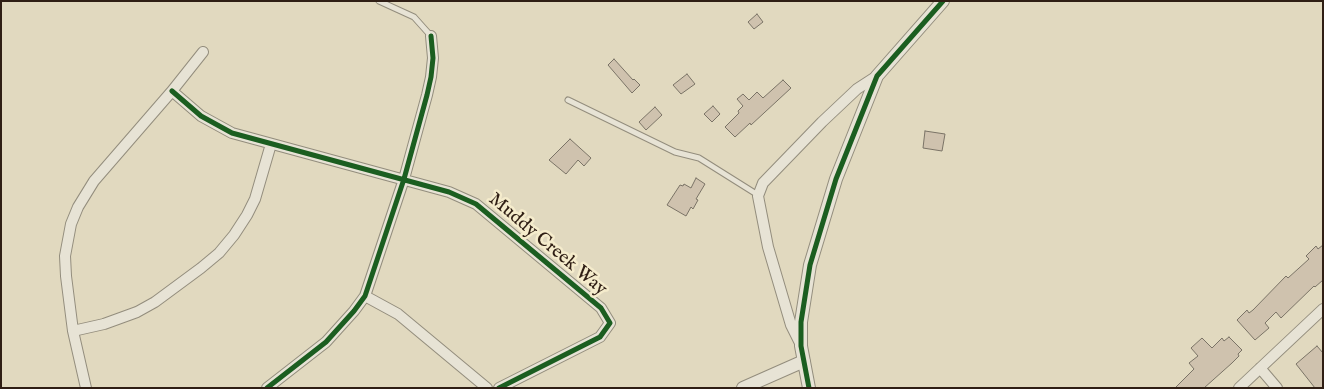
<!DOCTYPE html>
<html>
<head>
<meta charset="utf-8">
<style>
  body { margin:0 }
  #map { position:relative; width:1324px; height:389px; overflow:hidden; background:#e1d9bf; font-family:"IM FELL English",serif }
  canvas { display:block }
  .frame { position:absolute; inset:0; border:2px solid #2f1e14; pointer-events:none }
</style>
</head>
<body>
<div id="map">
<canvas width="1324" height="389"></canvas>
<div class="frame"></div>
</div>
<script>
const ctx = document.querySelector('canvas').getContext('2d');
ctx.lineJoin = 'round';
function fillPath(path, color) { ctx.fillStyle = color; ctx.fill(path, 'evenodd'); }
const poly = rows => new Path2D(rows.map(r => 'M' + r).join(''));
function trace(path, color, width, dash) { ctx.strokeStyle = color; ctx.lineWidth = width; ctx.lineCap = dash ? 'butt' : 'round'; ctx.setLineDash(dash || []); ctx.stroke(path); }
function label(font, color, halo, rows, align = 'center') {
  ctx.font = font + ' "IM FELL English",serif'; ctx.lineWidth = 5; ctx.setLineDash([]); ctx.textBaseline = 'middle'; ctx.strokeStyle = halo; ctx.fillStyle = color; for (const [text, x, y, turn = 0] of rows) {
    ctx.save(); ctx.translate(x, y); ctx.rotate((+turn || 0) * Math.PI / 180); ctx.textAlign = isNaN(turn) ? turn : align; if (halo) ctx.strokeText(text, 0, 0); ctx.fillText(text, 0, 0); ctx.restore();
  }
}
const building = poly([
  [757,14,763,22,754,29,748,22,757,14],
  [614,59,633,80,634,79,640,85,632,93,608,65,614,59],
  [687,74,695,84,681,94,673,85,687,74],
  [783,80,791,88,751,125,750,123,735,137,725,127,739,113,738,111,743,106,737,99,743,94,749,100,757,92,763,98,783,80],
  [713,106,720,114,712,122,704,114,713,106],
  [655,107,662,115,646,130,639,122,655,107],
  [925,131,945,134,942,151,923,148,925,131],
  [570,139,591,158,584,166,578,160,566,174,549,160,570,139],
  [696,178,705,184,696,199,698,200,693,209,691,207,686,216,667,205,680,185,683,186,684,184,691,188,696,178],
  [1323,245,1323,280,1315,287,1314,286,1281,318,1276,312,1265,323,1269,328,1255,340,1237,320,1247,310,1249,313,1253,310,1286,276,1288,278,1309,259,1306,256,1316,246,1318,249,1323,245],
  [1229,337,1242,350,1238,354,1239,356,1232,363,1204,388,1175,388,1194,369,1189,363,1198,356,1191,348,1202,338,1212,348,1222,338,1224,341,1229,337],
  [1317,346,1323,353,1323,388,1315,388,1296,364,1317,346]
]);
const service = poly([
  [379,1,414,17,431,36],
  [568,100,675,152,699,158,758,195]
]);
const minor = poly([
  [172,91,201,116,232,133,449,192,476,204,601,308,610,323,600,337,499,388],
  [365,296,398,314,487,388],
  [73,331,104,324,137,312,155,302,201,268,219,253,234,235,247,215,255,199,271,144],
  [801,345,791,325,768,247,758,196,763,183,822,122,857,89,877,76],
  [1260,368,1277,388],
  [86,388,73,331,66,276,65,256,71,224,78,207,94,181,172,91,203,52],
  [267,388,326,342,354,311,365,296,404,179,427,95,431,77,433,58,431,36],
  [1239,388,1323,309]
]);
const tertiary = poly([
  [743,388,804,361],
  [809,388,801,346,801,322,810,265,836,179,877,76,943,1]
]);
const cycleway = poly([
  [172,91,201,116,232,133,449,192,476,204,601,308,610,323,600,337,499,388],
  [267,388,326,342,354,311,365,296,404,179,427,95,431,77,433,58,431,36],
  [809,388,801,346,801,322,810,265,836,179,877,76,943,1]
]);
const streetNames = [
  ["Muddy Creek Way",547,245,40]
];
fillPath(building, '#cfc2ae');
trace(building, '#7a7366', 1);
trace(service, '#938d7d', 7);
trace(minor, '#938d7d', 12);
trace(tertiary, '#938d7d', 14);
trace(service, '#e7e3d5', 5);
trace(minor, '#e7e3d5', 10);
trace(tertiary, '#e7e3d5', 12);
trace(cycleway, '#1b5e20', 5);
label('19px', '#2f1e14', '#f5eccc', streetNames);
</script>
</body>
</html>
